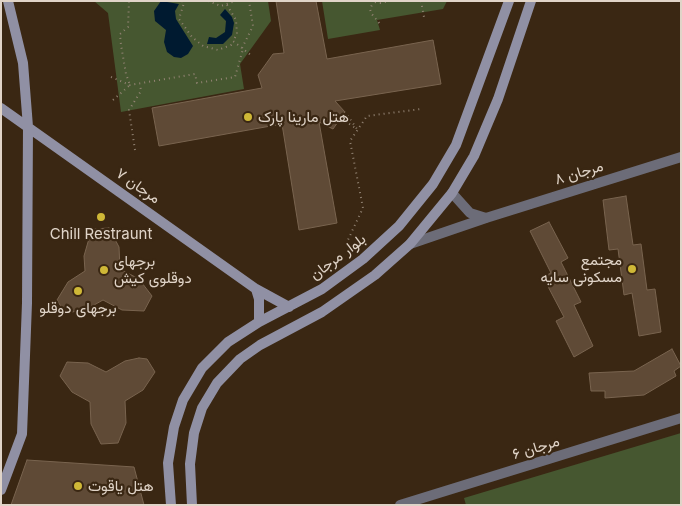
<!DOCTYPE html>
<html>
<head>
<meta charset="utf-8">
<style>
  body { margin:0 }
  #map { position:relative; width:682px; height:506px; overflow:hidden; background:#3a2713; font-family:Inter,sans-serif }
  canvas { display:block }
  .frame { position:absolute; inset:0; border:2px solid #e0d4c8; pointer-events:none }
</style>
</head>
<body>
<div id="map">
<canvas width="682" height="506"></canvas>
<div class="frame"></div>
</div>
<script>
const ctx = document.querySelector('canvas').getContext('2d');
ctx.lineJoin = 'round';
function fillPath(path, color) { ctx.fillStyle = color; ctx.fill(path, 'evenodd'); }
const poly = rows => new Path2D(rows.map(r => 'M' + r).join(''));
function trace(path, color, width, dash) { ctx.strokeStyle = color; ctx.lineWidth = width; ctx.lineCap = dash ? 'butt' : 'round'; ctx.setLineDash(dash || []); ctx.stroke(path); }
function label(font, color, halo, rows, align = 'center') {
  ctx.font = font + ' Inter,Vazirmatn,sans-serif'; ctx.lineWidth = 4.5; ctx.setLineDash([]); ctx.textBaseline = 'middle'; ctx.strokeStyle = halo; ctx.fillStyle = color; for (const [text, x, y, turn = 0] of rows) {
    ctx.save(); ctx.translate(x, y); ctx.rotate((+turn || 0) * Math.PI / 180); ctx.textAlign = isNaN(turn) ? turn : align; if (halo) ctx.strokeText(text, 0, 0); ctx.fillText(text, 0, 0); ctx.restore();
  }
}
const green = poly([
  [94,1,268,1,271,21,240,64,244,89,121,112,108,13],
  [322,1,447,1,443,9,377,20,380,30,328,39],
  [681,433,681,505,466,505,464,498]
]);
const water = poly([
  [161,1,179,4,175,11,176,19,193,46,188,54,181,58,174,57,167,52,164,42,166,30,155,21,154,11],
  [225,9,232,17,234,23,232,35,223,44,207,44,209,37,216,38,225,32,226,21,220,15]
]);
const building = poly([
  [276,1,316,1,327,59,433,40,441,84,335,101,345,112,333,129,319,122,337,223,299,230,282,124,159,146,152,108,262,88,258,75,273,54,284,53,276,1],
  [626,196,633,245,641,244,647,290,655,289,661,332,639,336,632,293,624,295,618,249,609,250,603,200,626,196],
  [549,222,568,258,561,262,581,302,574,305,593,346,574,357,556,321,564,317,543,277,551,273,530,231,549,222],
  [109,228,119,247,120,269,139,279,152,296,144,311,122,310,103,300,85,310,65,313,57,300,68,282,85,271,84,256,90,235,94,229,109,228],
  [672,349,681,366,674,371,676,376,644,395,605,398,605,391,591,391,589,373,634,371,672,349],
  [139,358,147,359,155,372,143,390,125,401,126,423,118,443,101,444,91,424,90,402,72,392,60,376,67,362,88,363,106,372,125,361,139,358],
  [27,460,134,467,144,505,11,505,27,460]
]);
const path = poly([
  [182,1,184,3,179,19,192,37,203,46,218,50,231,45,233,41],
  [208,1,221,6,235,1],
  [374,1,370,9,371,13,380,24],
  [421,1,424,17],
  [375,2,380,3,389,1],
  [227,5,236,20,237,34,233,41,252,56],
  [242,48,253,26,249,1],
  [111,77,130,85,195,74,197,83,235,77,243,49],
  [113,100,130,85,126,74,121,45,120,34,128,27,129,1],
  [345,121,357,129,345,112],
  [135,150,129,110,141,91,140,84],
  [346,244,363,208,350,141,367,116,421,109]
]);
const street = poly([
  [452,193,470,213,486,218],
  [410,244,486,218,681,157],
  [400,505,681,418]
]);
const secondary = poly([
  [1,108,256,289,289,307],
  [256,289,259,299,259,322],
  [1,490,22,434,27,303,28,127,23,63,8,1],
  [171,505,168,463,174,427,183,400,202,368,228,342,259,322,322,289,363,259,399,226,433,184,456,145,509,1],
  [192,505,190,464,194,433,202,408,217,383,240,359,260,345,322,312,375,275,410,244,452,193,474,156,498,99,531,1]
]);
const markers = [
  [248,117,5,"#cfb837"],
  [101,217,5,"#cfb837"],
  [632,269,5,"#cfb837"],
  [104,270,5,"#cfb837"],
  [78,291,5,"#cfb837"],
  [78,486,5,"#cfb837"]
];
const poiNames = [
  ["هتل مارینا پارک",258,117],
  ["Chill Restraunt",101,234,"center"],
  ["مجتمع",622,260,"right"],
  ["مسکونی سایه",622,277,"right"],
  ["برجهای",114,261],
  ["دوقلوی کیش",114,278],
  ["برجهای دوقلو",78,308,"center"],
  ["هتل یاقوت",88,486]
];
const streetNames = [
  ["مرجان ۸",579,173,-17],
  ["مرجان ۷",138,186,35],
  ["بلوار مرجان",338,257,-37],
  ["مرجان ۶",536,448,-17]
];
fillPath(green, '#465730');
fillPath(water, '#001a30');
fillPath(building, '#5f4a36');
trace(building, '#79644f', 1);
trace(path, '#928373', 2, [1, 4]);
trace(street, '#6c6c78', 10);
trace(secondary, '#9090a4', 10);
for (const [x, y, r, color] of markers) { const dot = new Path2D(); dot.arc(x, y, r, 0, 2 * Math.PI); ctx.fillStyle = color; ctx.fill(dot); trace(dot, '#3a2713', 2); }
label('15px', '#e0d4c8', '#3a2713', poiNames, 'left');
label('15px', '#e0d4c8', '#3a2713', streetNames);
</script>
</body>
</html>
